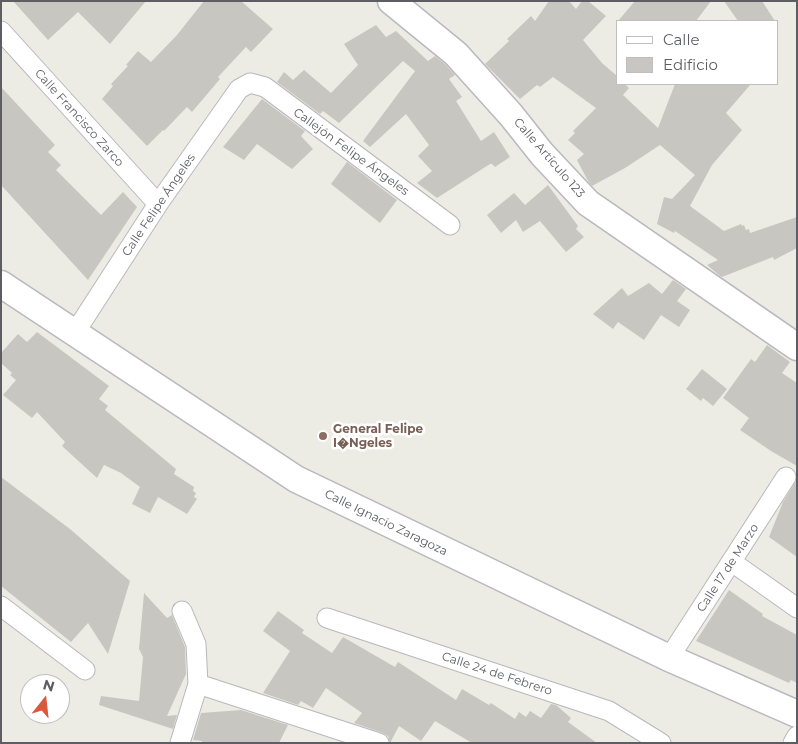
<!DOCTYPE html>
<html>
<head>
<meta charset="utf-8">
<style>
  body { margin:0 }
  #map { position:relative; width:798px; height:744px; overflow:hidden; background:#edece4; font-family:Montserrat,sans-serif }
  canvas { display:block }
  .frame { position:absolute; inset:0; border:2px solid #5c5e63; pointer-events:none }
  .legend { position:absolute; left:616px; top:20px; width:162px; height:65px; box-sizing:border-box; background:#fff; border:1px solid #bebfc1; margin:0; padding:6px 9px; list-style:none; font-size:15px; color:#5c5e63 }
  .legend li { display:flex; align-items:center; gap:10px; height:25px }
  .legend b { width:25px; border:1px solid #bebfc1 }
  .north { position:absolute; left:20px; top:674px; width:50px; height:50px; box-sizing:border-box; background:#fff; border:1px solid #bebfc1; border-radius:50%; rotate:16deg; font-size:14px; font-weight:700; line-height:20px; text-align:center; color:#5c5e63 }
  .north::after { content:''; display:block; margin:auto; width:18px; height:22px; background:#d9583e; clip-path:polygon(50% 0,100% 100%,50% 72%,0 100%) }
</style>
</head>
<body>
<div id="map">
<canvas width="798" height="744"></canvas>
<div class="frame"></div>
<ul class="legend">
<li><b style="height:6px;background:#fff"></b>Calle</li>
<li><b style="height:14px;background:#c8c6c0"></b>Edificio</li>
</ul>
<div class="north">N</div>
</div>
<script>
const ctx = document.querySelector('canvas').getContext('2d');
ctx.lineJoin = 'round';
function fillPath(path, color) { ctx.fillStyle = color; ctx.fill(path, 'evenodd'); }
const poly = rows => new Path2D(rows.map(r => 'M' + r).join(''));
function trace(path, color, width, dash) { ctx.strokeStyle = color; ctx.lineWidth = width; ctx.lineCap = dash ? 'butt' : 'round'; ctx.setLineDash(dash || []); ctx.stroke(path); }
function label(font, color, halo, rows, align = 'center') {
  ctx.font = font + ' Montserrat,sans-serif'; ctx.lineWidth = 5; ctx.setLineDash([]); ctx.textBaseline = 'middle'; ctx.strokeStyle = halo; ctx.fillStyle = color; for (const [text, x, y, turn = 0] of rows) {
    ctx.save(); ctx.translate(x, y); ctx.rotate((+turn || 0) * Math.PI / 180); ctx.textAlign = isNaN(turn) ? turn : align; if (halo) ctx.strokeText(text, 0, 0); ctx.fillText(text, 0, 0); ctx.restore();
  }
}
const building = poly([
  [13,1,146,1,110,44,78,12,48,40],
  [204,1,241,1,273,29,251,52,246,47,218,77,220,79,192,112,187,107,164,131,163,130,147,146,102,99,113,86,111,84,128,66,126,65,138,51,151,62,177,35],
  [549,1,569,1,576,9,582,1,588,1,606,16,583,40,602,63,617,76,617,84,625,84,629,88,623,95,658,128,675,84,751,84,726,113,742,130,712,165,690,206,724,231,741,224,742,226,744,225,746,230,749,229,750,233,797,217,797,248,774,260,773,257,722,277,720,276,707,265,718,260,675,231,674,233,657,224,664,197,672,199,695,175,660,145,625,168,592,186,588,181,577,160,584,154,568,140,575,133,573,131,596,108,553,77,540,87,537,85,520,99,485,64,509,41,507,39,531,16,535,21],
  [635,1,711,1,696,21,618,21],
  [724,1,762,1,775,21,738,21],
  [376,25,386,37,396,31,428,61,435,56,446,65,455,75,449,79,462,97,456,101,481,141,494,132,510,157,495,167,492,164,490,164,437,198,417,183,432,171,418,156,429,145,406,114,370,147,363,141,415,71,403,61,339,123,323,111,320,114,277,82,284,72,293,80,304,70,331,93,358,65,344,44],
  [1,87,55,145,48,152,61,165,56,170,101,215,123,192,137,207,88,280,1,185],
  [262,99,305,131,301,136,313,149,292,169,257,144,244,160,223,147],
  [347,162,397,200,380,223,331,184],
  [548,185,578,226,576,229,584,237,566,252,540,221,523,232,516,220,501,233,487,215,514,193,525,205],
  [673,280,686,289,677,301,690,310,679,327,661,315,644,340,618,322,613,329,593,314,622,288,628,296,649,283,662,294],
  [37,332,109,386,99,399,108,406,105,410,176,469,174,474,194,487,193,491,196,493,194,497,197,499,187,514,158,497,150,513,132,504,140,487,121,473,104,465,97,478,62,446,65,442,37,412,32,418,3,395,16,380,10,375,12,373,1,363,1,353,18,334,27,342],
  [767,345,790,362,782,373,797,383,797,466,771,451,740,430,749,418,723,398,751,359,755,362],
  [702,369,727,389,713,406,703,398,701,401,686,389],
  [1,477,70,529,130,581,108,654,88,623,71,642,1,586],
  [797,479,797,557,769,537,783,502],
  [729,590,763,614,762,616,797,635,797,683,791,680,789,683,696,641],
  [144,593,167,618,172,615,185,647,186,674,167,716,177,715,173,729,99,705,101,696,139,701,143,657,139,649],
  [278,611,304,630,302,633,332,653,343,637,395,667,398,662,456,700,462,689,489,705,491,703,515,719,519,712,526,717,530,711,541,718,551,704,556,705,571,718,568,722,597,743,472,743,435,721,421,741,399,726,390,743,388,736,383,733,354,723,362,713,326,688,313,708,301,701,298,705,263,693,290,651,263,631],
  [241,710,288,725,279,743,202,743,202,741,193,740,201,713]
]);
const street = poly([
  [1,31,158,204],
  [74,334,158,204,239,89,250,83,265,87,450,225],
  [732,562,797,608],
  [1,606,85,670],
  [327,618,609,711,661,743],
  [669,658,786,477],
  [198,684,379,743],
  [180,743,198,684,196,644,182,611],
  [793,743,797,736]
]);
const secondary = poly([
  [391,1,456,54,511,115,542,154,588,203,797,347],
  [1,284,296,479,669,658,797,714]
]);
const markers = [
  [323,436,5,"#8d6e63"]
];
const streetNames = [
  ["Calle Francisco Zarco",79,118,48],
  ["Callejón Felipe Ángeles",351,152,36],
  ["Calle Artículo 123",549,158,49],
  ["Calle Felipe Ángeles",159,205,-56],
  ["Calle Ignacio Zaragoza",386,523,26],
  ["Calle 17 de Marzo",728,568,-57],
  ["Calle 24 de Febrero",497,674,18]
];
const educationNames = [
  ["General Felipe",333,429],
  ["I�Ngeles",333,443]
];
fillPath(building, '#c8c6c0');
trace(street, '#b6b8bc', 21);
trace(secondary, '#b7b9be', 29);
trace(street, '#fff', 19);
trace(secondary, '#fff', 26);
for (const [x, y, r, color] of markers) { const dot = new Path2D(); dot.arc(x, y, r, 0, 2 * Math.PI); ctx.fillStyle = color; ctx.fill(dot); trace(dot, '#fff', 2); }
label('12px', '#5c5e63', '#fff', streetNames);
label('bold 12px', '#785e54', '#fff', educationNames, 'left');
</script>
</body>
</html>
